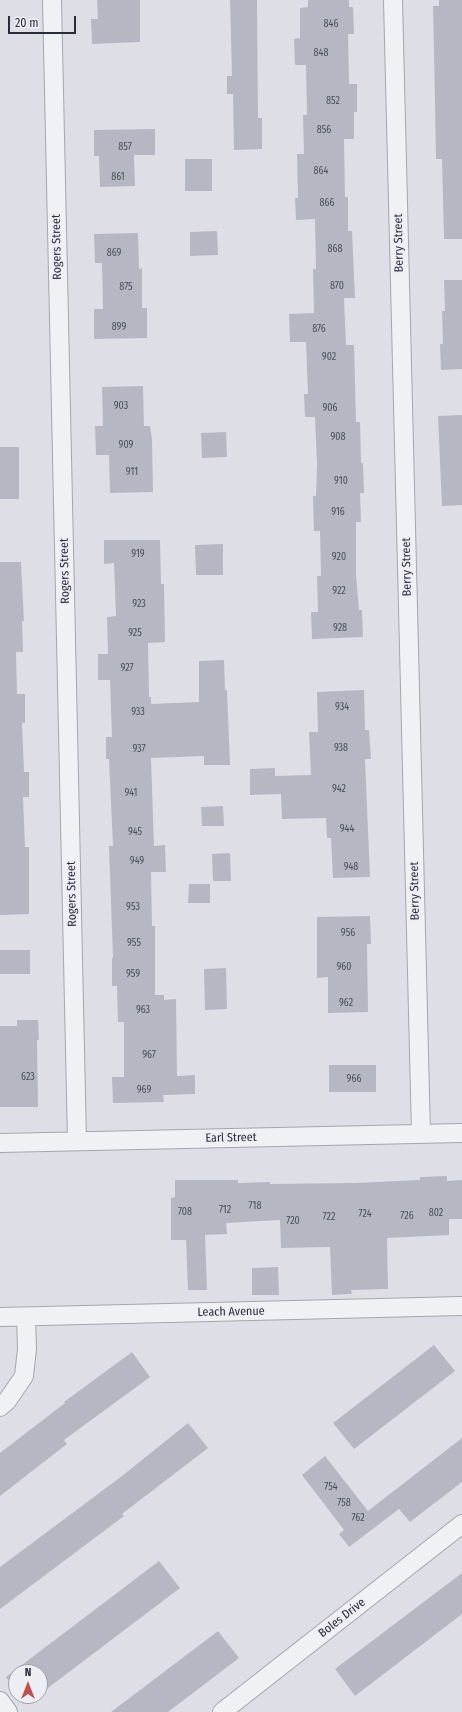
<!DOCTYPE html>
<html>
<head>
<meta charset="utf-8">
<style>
  body { margin:0 }
  #map { position:relative; width:462px; height:1712px; overflow:hidden; background:#dedfe6; font-family:"Fira Sans Condensed",sans-serif }
  canvas { display:block }
  .north { position:absolute; left:8px; top:1664px; width:40px; height:40px; box-sizing:border-box; background:#edeef4; border:1px solid #9ea0aa; border-radius:50%; rotate:0deg; font-size:11px; font-weight:700; line-height:16px; text-align:center; color:#282c3b }
  .north::after { content:''; display:block; margin:auto; width:14px; height:18px; background:#bf504e; clip-path:polygon(50% 0,100% 100%,50% 72%,0 100%) }
  .scale { position:absolute; left:8px; top:16px; width:68px; height:18px; box-sizing:border-box; border:2px solid #282c3b; border-top:0; padding-left:5px; font-size:12px; line-height:14px; white-space:nowrap; color:#282c3b; -webkit-text-stroke:3px #edeef4; paint-order:stroke }
</style>
</head>
<body>
<div id="map">
<canvas width="462" height="1712"></canvas>
<div class="north">N</div>
<div class="scale">20 m</div>
</div>
<script>
const ctx = document.querySelector('canvas').getContext('2d');
ctx.lineJoin = 'round';
function fillPath(path, color) { ctx.fillStyle = color; ctx.fill(path, 'evenodd'); }
const poly = rows => new Path2D(rows.map(r => 'M' + r).join(''));
function trace(path, color, width, dash) { ctx.strokeStyle = color; ctx.lineWidth = width; ctx.lineCap = dash ? 'butt' : 'round'; ctx.setLineDash(dash || []); ctx.stroke(path); }
function label(font, color, halo, rows, align = 'center') {
  ctx.font = font + ' "Fira Sans Condensed",sans-serif'; ctx.lineWidth = 4; ctx.setLineDash([]); ctx.textBaseline = 'middle'; ctx.strokeStyle = halo; ctx.fillStyle = color; for (const [text, x, y, turn = 0] of rows) {
    ctx.save(); ctx.translate(x, y); ctx.rotate((+turn || 0) * Math.PI / 180); ctx.textAlign = isNaN(turn) ? turn : align; if (halo) ctx.strokeText(text, 0, 0); ctx.fillText(text, 0, 0); ctx.restore();
  }
}
const building = poly([
  [97,0,140,0,140,42,92,44,91,19,98,19],
  [230,0,257,0,258,118,262,118,262,149,234,150,233,94,227,94,227,76,232,76],
  [308,0,349,0,349,7,353,7,354,34,348,34,349,84,357,84,357,112,354,112,354,139,344,139,345,197,348,197,348,231,352,231,355,298,344,298,346,345,354,345,356,422,360,422,361,463,363,463,364,493,360,493,361,522,356,522,356,575,359,610,362,610,363,637,312,639,311,612,318,612,317,576,321,576,320,531,314,531,313,496,316,496,317,464,315,417,305,417,304,394,308,394,306,342,290,342,289,314,314,313,313,269,316,269,315,219,296,220,295,198,298,198,297,154,304,154,303,115,307,115,306,65,295,65,294,39,300,38,300,8,308,7],
  [439,0,462,0,462,239,444,239,442,159,436,159,435,100,433,6,439,6],
  [155,129,155,155,134,155,135,186,100,187,99,156,94,156,94,130],
  [185,159,212,159,212,191,185,191],
  [217,231,218,255,190,256,190,232],
  [138,233,139,269,142,268,142,308,147,308,147,338,94,339,94,309,103,309,102,263,95,263,94,234],
  [444,280,462,280,462,369,441,370,440,344,443,344,442,311,445,311],
  [143,386,144,426,150,426,152,439,153,492,110,493,109,455,96,455,95,426,103,426,102,387],
  [462,415,462,505,442,506,438,416],
  [226,432,227,457,202,458,201,433],
  [0,447,19,447,19,499,0,499],
  [104,540,160,540,161,584,164,584,165,642,148,643,149,697,151,697,151,704,199,702,199,661,224,660,225,690,227,690,230,765,204,765,204,756,151,758,154,846,165,845,166,872,151,872,152,926,155,926,155,995,164,995,164,1000,176,999,177,1076,195,1075,195,1094,163,1095,164,1102,113,1103,112,1077,124,1077,124,1022,118,1022,117,986,112,986,112,958,113,958,109,846,113,846,109,759,106,759,106,737,112,737,110,680,98,680,98,654,108,654,107,617,116,616,114,563,104,564],
  [223,544,223,575,196,575,195,545],
  [0,562,21,562,24,621,22,621,23,652,16,652,17,694,25,694,25,723,22,723,24,772,29,772,29,797,23,797,25,847,29,847,29,914,0,915],
  [364,690,365,730,369,730,371,759,365,759,370,877,333,878,331,838,327,838,326,818,282,819,281,794,250,795,250,769,275,768,275,776,311,775,309,732,318,732,317,692],
  [223,806,224,826,202,826,201,807],
  [230,853,231,881,213,881,212,854],
  [189,884,210,884,210,903,188,903],
  [370,916,371,944,367,944,368,1012,328,1013,328,977,317,978,317,917],
  [0,950,30,950,30,974,0,974],
  [226,968,227,1009,205,1010,204,969],
  [17,1020,38,1020,39,1040,37,1040,38,1107,0,1107,0,1026,17,1026],
  [329,1065,376,1065,376,1092,329,1092],
  [447,1176,447,1181,462,1180,462,1219,449,1219,449,1235,387,1238,388,1289,351,1290,352,1294,332,1295,330,1247,281,1248,280,1220,226,1223,227,1234,205,1235,207,1290,188,1290,186,1240,171,1240,171,1198,175,1197,175,1180,238,1180,238,1183,270,1182,270,1184,356,1183,420,1180,420,1177],
  [278,1267,279,1295,252,1295,252,1268],
  [434,1345,455,1371,354,1449,333,1423],
  [132,1352,150,1377,64,1440,67,1444,0,1496,0,1453,65,1403,64,1402],
  [188,1423,208,1448,122,1514,124,1516,0,1609,0,1567,122,1476],
  [462,1438,462,1482,410,1522,399,1509,349,1547,339,1534,344,1530,302,1475,325,1456,368,1511],
  [159,1561,180,1588,40,1694,40,1672,16,1672,16,1690,6,1677],
  [462,1573,462,1614,355,1696,335,1669],
  [218,1631,239,1658,168,1712,111,1712],
  [21,1696,37,1696,27,1704]
]);
const street = poly([
  [52,0,77,1141],
  [393,0,421,1134],
  [0,1143,462,1133],
  [0,1317,462,1306],
  [0,1407,7,1401,24,1376,27,1349,26,1317],
  [0,1701,8,1712],
  [222,1712,462,1524]
]);
const numberNames = [
  ["846",331,24],
  ["848",321,53],
  ["852",333,101],
  ["856",324,130],
  ["857",125,147],
  ["864",321,171],
  ["861",118,177],
  ["866",327,203],
  ["868",335,249],
  ["869",114,253],
  ["870",337,286],
  ["875",126,287],
  ["899",119,327],
  ["876",319,329],
  ["902",329,357],
  ["903",121,406],
  ["906",330,408],
  ["908",338,437],
  ["909",126,445],
  ["911",132,472],
  ["910",341,481],
  ["916",338,512],
  ["919",138,554],
  ["920",339,557],
  ["922",339,591],
  ["923",139,604],
  ["928",340,628],
  ["925",135,633],
  ["927",127,668],
  ["934",342,707],
  ["933",138,712],
  ["938",341,748],
  ["937",139,749],
  ["942",339,789],
  ["941",131,793],
  ["944",347,829],
  ["945",135,832],
  ["949",137,861],
  ["948",351,867],
  ["953",133,907],
  ["956",348,933],
  ["955",134,943],
  ["960",344,967],
  ["959",133,974],
  ["962",346,1003],
  ["963",143,1010],
  ["967",149,1055],
  ["623",28,1077],
  ["966",354,1079],
  ["969",144,1090],
  ["718",255,1206],
  ["712",225,1210],
  ["708",185,1212],
  ["802",436,1213],
  ["724",365,1214],
  ["726",407,1216],
  ["722",329,1217],
  ["720",293,1221],
  ["754",331,1487],
  ["758",344,1503],
  ["762",358,1518]
];
const streetNames = [
  ["Berry Street",399,243,-91],
  ["Rogers Street",57,247,-91],
  ["Berry Street",407,567,-91],
  ["Rogers Street",65,571,-91],
  ["Berry Street",415,891,-91],
  ["Rogers Street",72,894,-91],
  ["Earl Street",231,1138,-1],
  ["Leach Avenue",231,1312,-1],
  ["Boles Drive",342,1618,-38]
];
fillPath(building, '#b5b8c2');
trace(street, '#a4a6af', 20);
trace(street, '#f0f1f4', 18);
label('10px', '#4b4f5d', null, numberNames);
label('12px', '#282c3b', '#edeef4', streetNames);
</script>
</body>
</html>
